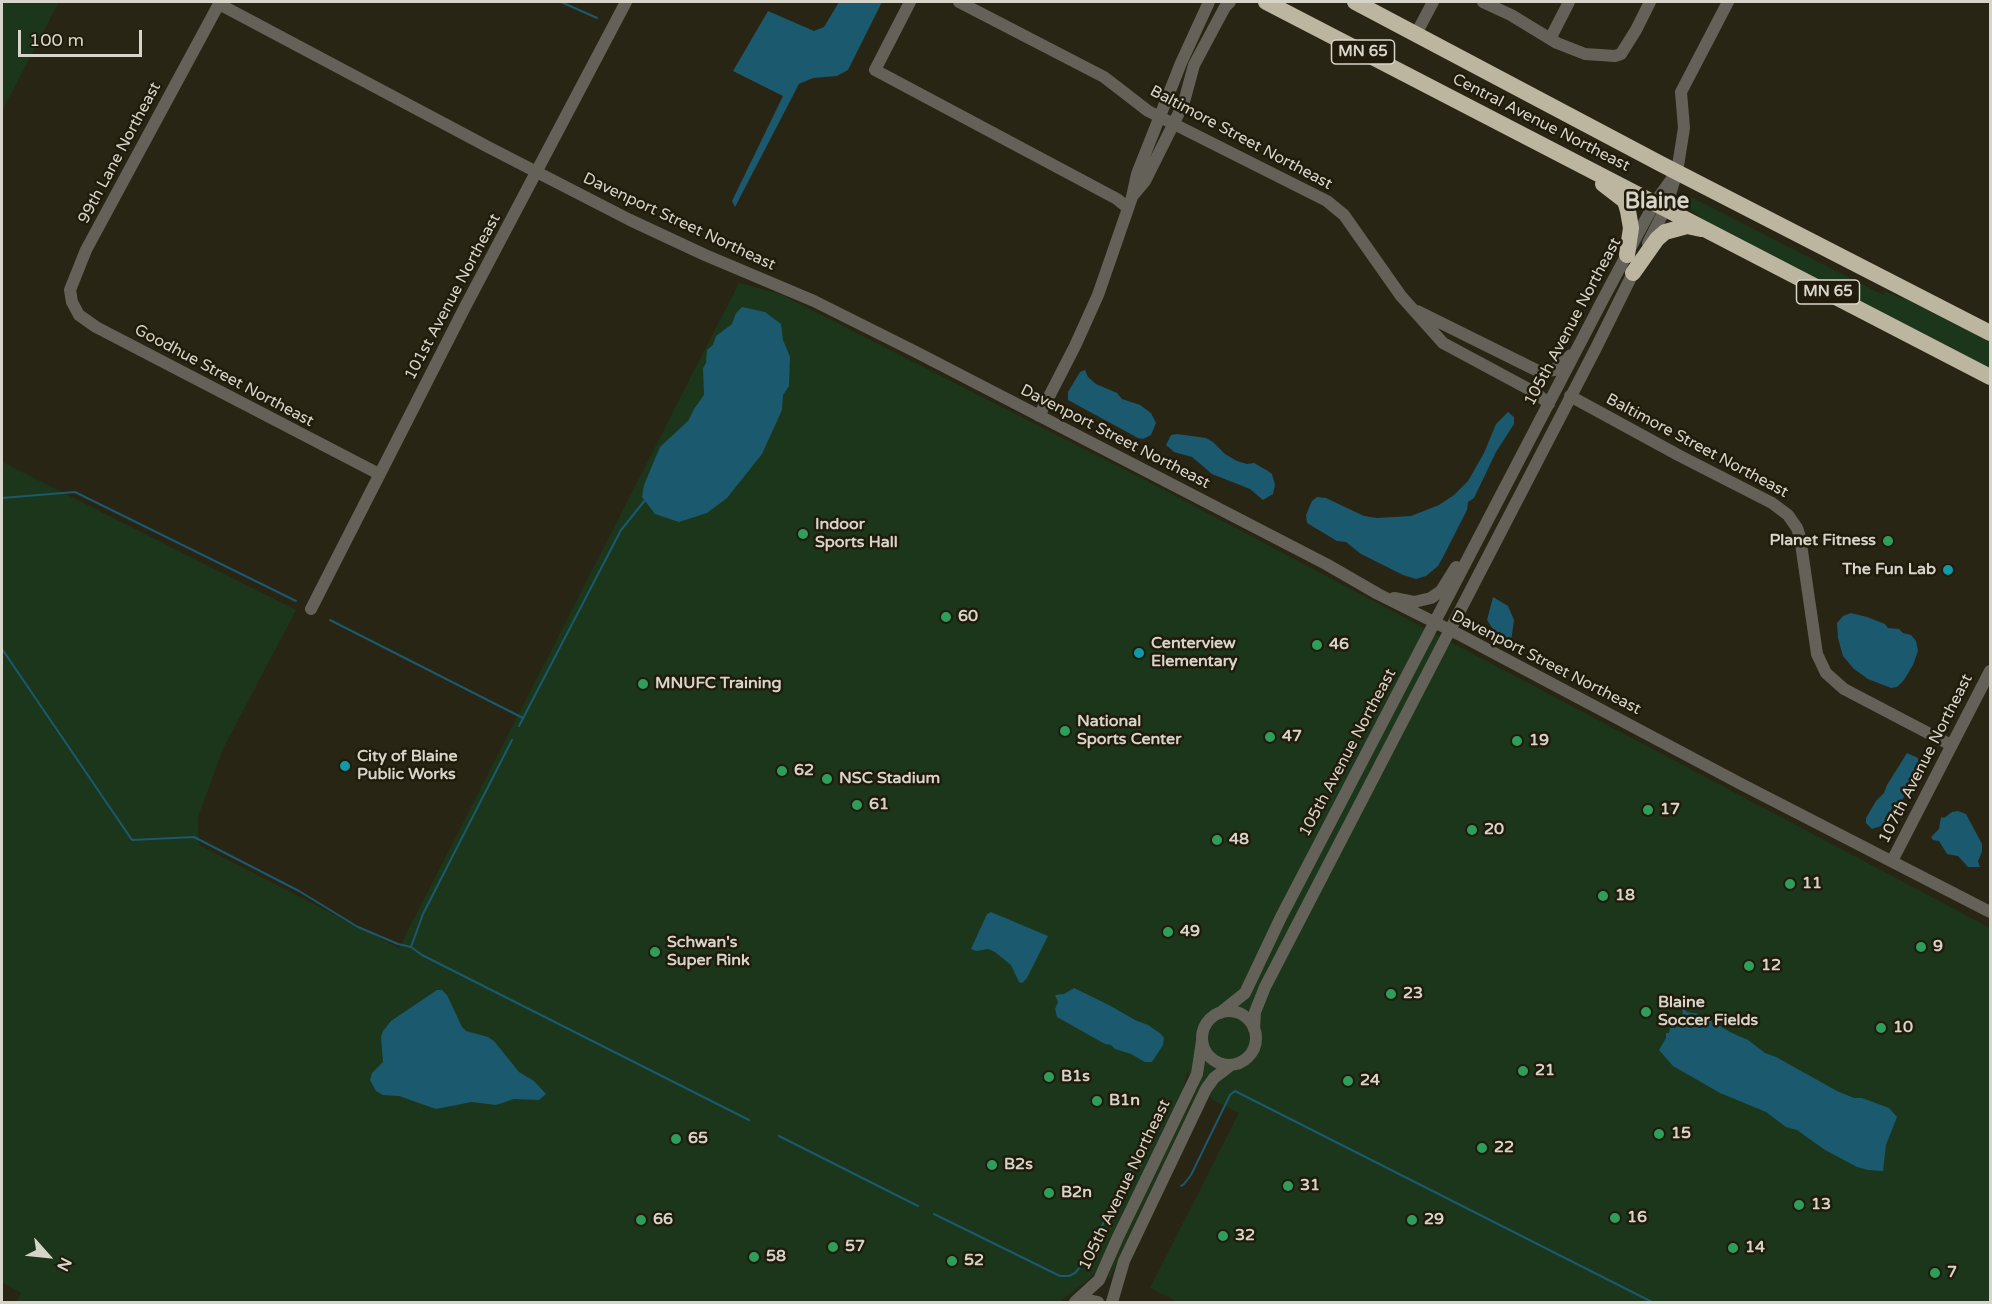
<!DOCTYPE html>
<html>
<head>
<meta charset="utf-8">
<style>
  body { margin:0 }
  #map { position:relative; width:1992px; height:1304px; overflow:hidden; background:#292514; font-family:"Varela Round",sans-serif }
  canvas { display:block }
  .frame { position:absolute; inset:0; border:3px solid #d7d4ca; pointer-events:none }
  .north { position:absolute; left:18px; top:1226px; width:60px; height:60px; -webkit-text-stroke:4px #201b0b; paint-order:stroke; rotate:117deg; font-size:16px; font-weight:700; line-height:24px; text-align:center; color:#d7d4ca }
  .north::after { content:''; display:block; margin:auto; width:21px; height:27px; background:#d7d4ca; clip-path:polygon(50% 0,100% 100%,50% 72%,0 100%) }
  .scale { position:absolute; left:18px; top:30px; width:124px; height:27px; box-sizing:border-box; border:3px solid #d7d4ca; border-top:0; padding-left:8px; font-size:18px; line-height:21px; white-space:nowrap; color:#d7d4ca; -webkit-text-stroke:4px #201b0b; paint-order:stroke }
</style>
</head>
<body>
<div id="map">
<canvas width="1992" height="1304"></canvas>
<div class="frame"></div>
<div class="north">N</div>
<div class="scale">100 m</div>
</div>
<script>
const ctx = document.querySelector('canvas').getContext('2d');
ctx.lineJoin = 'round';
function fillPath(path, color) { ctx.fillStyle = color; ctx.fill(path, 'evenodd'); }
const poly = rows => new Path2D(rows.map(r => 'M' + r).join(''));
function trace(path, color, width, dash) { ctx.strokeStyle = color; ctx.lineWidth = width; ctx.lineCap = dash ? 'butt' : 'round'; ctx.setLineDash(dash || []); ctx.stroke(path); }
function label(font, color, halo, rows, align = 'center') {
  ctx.font = font + ' "Varela Round",sans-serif'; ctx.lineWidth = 5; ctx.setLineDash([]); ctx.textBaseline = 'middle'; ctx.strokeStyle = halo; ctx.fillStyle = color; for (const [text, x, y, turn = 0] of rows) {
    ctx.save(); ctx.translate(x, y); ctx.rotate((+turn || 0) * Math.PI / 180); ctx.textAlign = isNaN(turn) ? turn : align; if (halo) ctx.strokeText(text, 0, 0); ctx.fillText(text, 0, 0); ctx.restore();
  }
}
const green = poly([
  [2,2,59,2,2,111],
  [1689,196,1883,295,1886,291,1902,299,1903,297,1990,342,1990,369,1702,219,1687,206,1685,200],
  [739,283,780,294,1147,481,1990,928,1990,1302,1178,1302,1150,1288,1239,1113,1213,1100,1201,1087,1145,1202,1110,1278,1108,1277,1130,1221,1199,1085,1187,1072,1179,1113,1097,1270,1087,1281,1059,1302,17,1302,21,1293,2,1282,2,462,296,610,223,749,198,817,199,845,399,948]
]);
const water = poly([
  [839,2,882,2,848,70,837,76,813,78,799,84,735,207,732,201,783,96,733,71,768,11,814,31,824,27],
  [742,307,765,312,781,324,783,340,790,357,789,386,783,395,782,410,762,454,727,498,707,513,679,522,655,514,642,497,644,485,660,447,688,421,694,409,704,395,703,368,706,363,707,350,713,345,716,336,732,324,736,313],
  [1085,370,1088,377,1096,384,1117,393,1122,399,1140,405,1151,413,1156,423,1151,435,1143,439,1138,438,1068,400,1068,392,1080,372],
  [1508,412,1514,417,1514,424,1496,452,1474,498,1468,502,1467,510,1442,559,1438,566,1426,576,1416,579,1403,575,1361,554,1346,542,1337,541,1307,523,1306,515,1312,501,1317,497,1326,498,1364,516,1377,518,1411,516,1439,505,1454,495,1468,481,1484,453,1496,424],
  [1177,434,1206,438,1213,442,1225,454,1237,461,1247,464,1254,463,1268,471,1272,474,1275,485,1273,494,1263,500,1250,489,1212,474,1192,457,1174,452,1166,445,1171,435],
  [1493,597,1508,606,1514,620,1511,642,1494,631,1487,620],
  [1851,613,1867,617,1885,624,1888,628,1899,629,1903,633,1911,635,1916,641,1918,651,1913,665,1904,680,1897,687,1891,688,1868,679,1854,669,1843,656,1838,638,1837,623,1843,616],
  [1907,753,1918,758,1919,763,1914,778,1901,802,1884,825,1872,829,1866,823,1866,818,1876,801,1884,793,1887,785],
  [1958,811,1966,814,1982,844,1982,852,1978,861,1980,867,1968,867,1958,856,1947,854,1939,841,1933,840,1931,837,1939,829,1941,817,1944,818,1952,812],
  [991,912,1048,936,1027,978,1022,983,1019,982,1011,965,995,952,988,949,976,951,971,949,987,914],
  [1074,988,1109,1005,1135,1020,1148,1025,1161,1034,1164,1038,1163,1045,1152,1062,1145,1062,1131,1054,1115,1049,1111,1045,1105,1044,1057,1017,1055,1009,1058,1002,1055,995,1064,994],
  [437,990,442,990,447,995,462,1027,466,1031,488,1037,494,1041,519,1072,534,1081,546,1094,539,1100,514,1099,496,1105,472,1102,436,1109,399,1096,383,1095,376,1091,370,1080,372,1073,383,1062,381,1037,383,1031,391,1021],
  [1684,1008,1687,1012,1699,1014,1732,1033,1748,1040,1765,1053,1776,1057,1837,1091,1854,1098,1862,1098,1889,1108,1897,1117,1886,1145,1883,1171,1868,1170,1857,1167,1825,1150,1797,1130,1786,1127,1766,1112,1720,1093,1673,1066,1659,1050,1666,1038,1666,1033,1669,1033,1670,1028,1677,1018,1683,1013,1682,1009]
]);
const stream = poly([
  [561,2,597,18],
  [2,498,75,492,296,601],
  [330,620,523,718],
  [2,649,132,840,194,837,299,891,358,927,398,944,411,947],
  [519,726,621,530,646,499],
  [512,740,423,914,411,947,422,955,749,1120],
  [779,1136,918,1206],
  [1181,1186,1184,1184,1191,1175,1230,1095,1235,1091,1652,1302],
  [934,1214,1060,1276,1069,1276,1075,1273,1081,1266,1135,1162,1141,1165]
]);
const minor = poly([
  [220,2,86,250,70,290,72,302,79,315,96,327,379,474],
  [910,2,875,70,1117,199,1128,208],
  [959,2,1104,77,1148,111,1327,201,1344,215,1401,296,1443,343,1536,393,1549,404],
  [1483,2,1511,15,1557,43,1585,54,1615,56,1621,54,1636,30,1650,2],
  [219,4,490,148,630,220,705,255,814,301,916,352,1326,564,1378,594,1462,636,1743,785,1990,912],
  [1416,34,1433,2],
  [1550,39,1569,2],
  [1134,194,1145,181,1174,123,1184,102,1194,65,1225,7,1230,2],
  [1648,243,1666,207,1677,172,1684,128,1681,92,1728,2],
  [1417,311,1540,372,1554,370,1571,355],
  [1570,396,1680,456,1772,503,1788,515,1797,528,1800,537,1817,654,1826,673,1844,689,1951,745],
  [1039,416,1075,346,1098,295,1132,197,1137,174,1181,63,1209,2],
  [1394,598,1414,602,1431,598,1441,591,1456,567],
  [311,609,465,307,626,2],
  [1892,861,1990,671],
  '1202 1038a27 27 0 1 1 54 0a27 27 0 1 1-54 0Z',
  [1220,1013,1245,993,1281,917,1601,303,1655,202,1671,180],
  [1254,1029,1255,1012,1265,987,1596,348,1636,267],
  [1076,1301,1084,1299,1098,1302],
  [1075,1302,1099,1280,1118,1237,1197,1074,1202,1041],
  [1112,1302,1124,1261,1206,1089,1214,1078,1231,1065]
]);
const highway = poly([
  [1266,2,1990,377],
  [1355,2,1661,164,1990,333],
  [1603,184,1625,201,1628,211,1631,228,1627,255],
  [1633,273,1657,239,1665,232,1687,226,1701,229]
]);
const markers = [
  [803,534,6,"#2e9e5b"],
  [1888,541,6,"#2e9e5b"],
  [1948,570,6,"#0f9aa8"],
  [946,617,6,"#2e9e5b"],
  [1317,645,6,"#2e9e5b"],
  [1139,653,6,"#0f9aa8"],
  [643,684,6,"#2e9e5b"],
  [1065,731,6,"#2e9e5b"],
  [1270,737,6,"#2e9e5b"],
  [1517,741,6,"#2e9e5b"],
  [345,766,6,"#0f9aa8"],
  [782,771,6,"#2e9e5b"],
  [827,779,6,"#2e9e5b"],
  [857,805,6,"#2e9e5b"],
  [1648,810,6,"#2e9e5b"],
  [1472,830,6,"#2e9e5b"],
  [1217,840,6,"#2e9e5b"],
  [1790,884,6,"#2e9e5b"],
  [1603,896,6,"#2e9e5b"],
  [1168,932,6,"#2e9e5b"],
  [1921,947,6,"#2e9e5b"],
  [655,952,6,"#2e9e5b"],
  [1749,966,6,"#2e9e5b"],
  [1391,994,6,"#2e9e5b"],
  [1646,1012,6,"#2e9e5b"],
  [1881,1028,6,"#2e9e5b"],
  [1523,1071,6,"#2e9e5b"],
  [1049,1077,6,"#2e9e5b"],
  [1348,1081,6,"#2e9e5b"],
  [1097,1101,6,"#2e9e5b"],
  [1659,1134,6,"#2e9e5b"],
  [676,1139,6,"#2e9e5b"],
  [1482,1148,6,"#2e9e5b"],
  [992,1165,6,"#2e9e5b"],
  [1288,1186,6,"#2e9e5b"],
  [1049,1193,6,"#2e9e5b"],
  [1799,1205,6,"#2e9e5b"],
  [1615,1218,6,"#2e9e5b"],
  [641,1220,6,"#2e9e5b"],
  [1412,1220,6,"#2e9e5b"],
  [1223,1236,6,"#2e9e5b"],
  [833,1247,6,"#2e9e5b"],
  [1733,1248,6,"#2e9e5b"],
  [754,1257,6,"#2e9e5b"],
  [952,1261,6,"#2e9e5b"],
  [1935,1273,6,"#2e9e5b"]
];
const shields = [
  [1363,52,63],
  [1828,292,63]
];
const shieldNames = [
  ["MN 65",1363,52],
  ["MN 65",1828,292]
];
const streetNames = [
  ["Central Avenue Northeast",1541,123,27],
  ["Baltimore Street Northeast",1241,138,28],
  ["99th Lane Northeast",120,153,-62],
  ["Davenport Street Northeast",679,222,25],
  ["101st Avenue Northeast",453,297,-62],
  ["105th Avenue Northeast",1573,322,-62],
  ["Goodhue Street Northeast",224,376,28],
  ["Davenport Street Northeast",1115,437,27],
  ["Baltimore Street Northeast",1697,446,28],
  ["Davenport Street Northeast",1546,663,27],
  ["105th Avenue Northeast",1348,753,-62],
  ["107th Avenue Northeast",1926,759,-63],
  ["105th Avenue Northeast",1125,1185,-64]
];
const poiNames = [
  ["Indoor",815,525],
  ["Sports Hall",815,543],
  ["Planet Fitness",1876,541,"right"],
  ["The Fun Lab",1936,570,"right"],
  ["60",958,617],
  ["Centerview",1151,644],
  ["Elementary",1151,662],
  ["46",1329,645],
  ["MNUFC Training",655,684],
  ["National",1077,722],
  ["Sports Center",1077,740],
  ["47",1282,737],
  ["19",1529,741],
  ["City of Blaine",357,757],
  ["Public Works",357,775],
  ["62",794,771],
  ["NSC Stadium",839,779],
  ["61",869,805],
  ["17",1660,810],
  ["20",1484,830],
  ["48",1229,840],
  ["11",1802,884],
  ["18",1615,896],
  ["49",1180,932],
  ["Schwan's",667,943],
  ["Super Rink",667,961],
  ["9",1933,947],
  ["12",1761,966],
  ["23",1403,994],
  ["Blaine",1658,1003],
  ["Soccer Fields",1658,1021],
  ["10",1893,1028],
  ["21",1535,1071],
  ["B1s",1061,1077],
  ["24",1360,1081],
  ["B1n",1109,1101],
  ["15",1671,1134],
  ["65",688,1139],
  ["22",1494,1148],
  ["B2s",1004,1165],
  ["31",1300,1186],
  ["B2n",1061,1193],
  ["13",1811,1205],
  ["16",1627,1218],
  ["66",653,1220],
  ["29",1424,1220],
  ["32",1235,1236],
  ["57",845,1247],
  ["14",1745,1248],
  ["58",766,1257],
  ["52",964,1261],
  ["7",1947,1273]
];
const districtNames = [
  ["Blaine",1657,202]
];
fillPath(green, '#1c361b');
fillPath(water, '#1a596e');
trace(stream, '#1a596e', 2);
trace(minor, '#646159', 12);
trace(highway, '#bcb5a0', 16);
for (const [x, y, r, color] of markers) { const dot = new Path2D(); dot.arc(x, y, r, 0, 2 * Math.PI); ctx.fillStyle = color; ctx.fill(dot); trace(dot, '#201b0b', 2); }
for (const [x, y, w] of shields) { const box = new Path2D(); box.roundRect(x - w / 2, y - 12, w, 24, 4.5); ctx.fillStyle = '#201b0b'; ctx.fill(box); trace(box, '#d7d4ca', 1.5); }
label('bold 15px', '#d7d4ca', null, shieldNames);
label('16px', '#d7d4ca', '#201b0b', streetNames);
label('bold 16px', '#d7d4ca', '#201b0b', poiNames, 'left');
label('bold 22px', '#d7d4ca', '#201b0b', districtNames);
</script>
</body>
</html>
